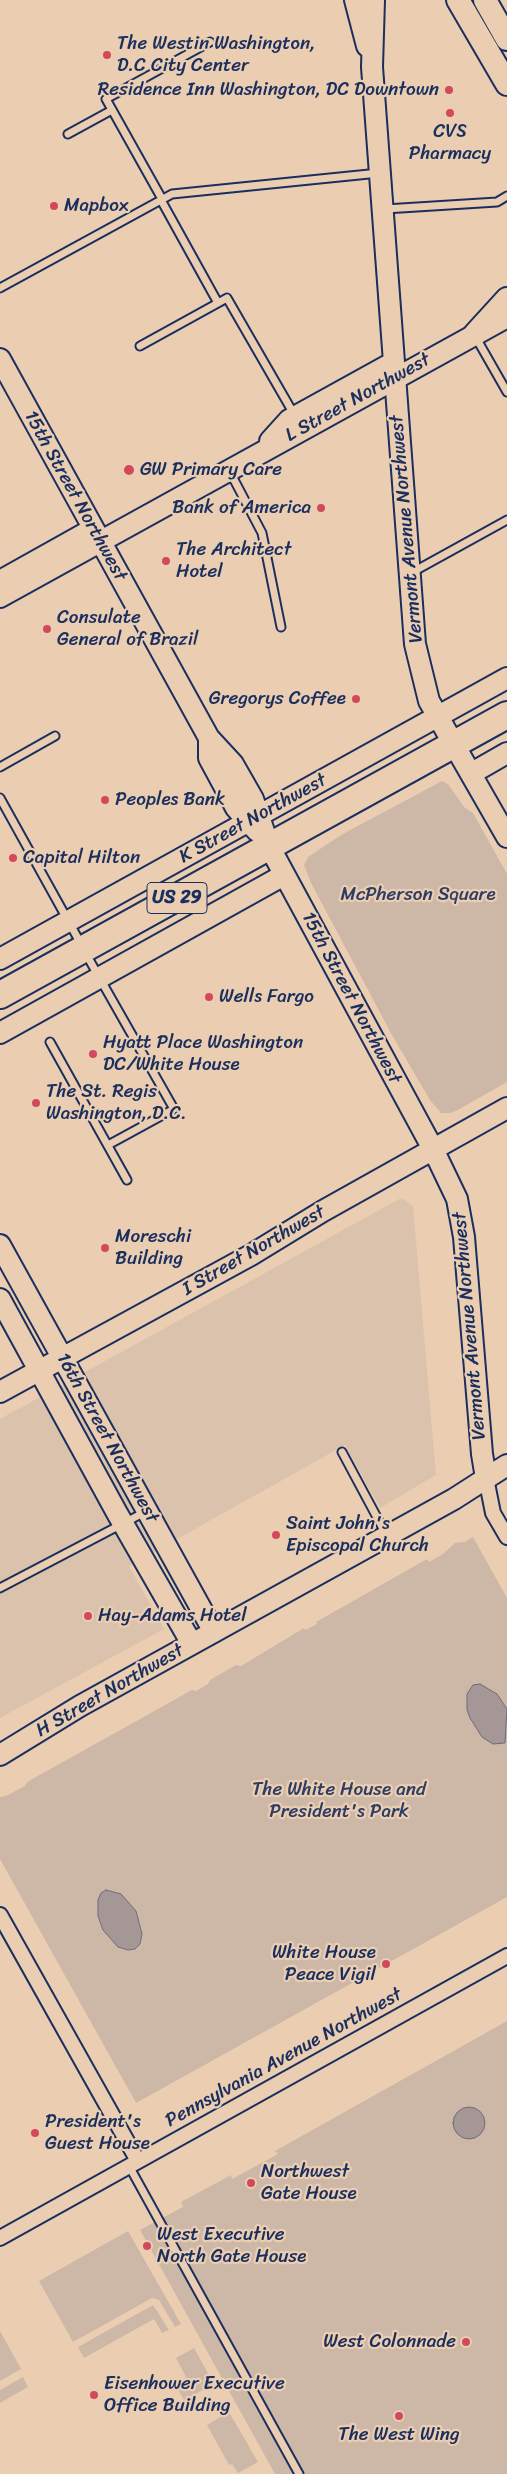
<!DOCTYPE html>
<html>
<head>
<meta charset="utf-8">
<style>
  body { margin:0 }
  canvas { display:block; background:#ebceb2 }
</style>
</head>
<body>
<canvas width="507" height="2474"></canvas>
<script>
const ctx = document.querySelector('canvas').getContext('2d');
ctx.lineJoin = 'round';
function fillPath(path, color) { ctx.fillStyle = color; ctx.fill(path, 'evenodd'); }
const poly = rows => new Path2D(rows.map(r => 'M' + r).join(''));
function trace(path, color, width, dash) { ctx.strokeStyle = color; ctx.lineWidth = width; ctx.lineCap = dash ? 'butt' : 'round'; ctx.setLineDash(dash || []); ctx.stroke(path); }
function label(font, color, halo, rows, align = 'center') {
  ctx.font = font + ' Sriracha,sans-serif'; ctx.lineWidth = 4.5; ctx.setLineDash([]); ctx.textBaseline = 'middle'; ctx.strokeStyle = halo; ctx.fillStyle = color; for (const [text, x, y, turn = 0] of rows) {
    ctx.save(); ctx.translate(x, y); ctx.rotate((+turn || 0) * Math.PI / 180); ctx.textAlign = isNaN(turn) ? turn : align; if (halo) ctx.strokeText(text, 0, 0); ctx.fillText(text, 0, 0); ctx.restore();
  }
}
const built = poly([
  [401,1198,413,1206,436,1475,380,1508,345,1445,129,1566,164,1629,0,1718,0,1419]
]);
const green = poly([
  [442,781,448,784,464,807,473,813,507,874,507,1082,456,1111,450,1113,441,1113,430,1100,392,1035,311,883,304,865,308,857,341,835],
  [473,1537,507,1598,507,1897,136,2103,0,1859,0,1797,6,1796,25,1786,27,1782,192,1690,196,1691,208,1684,210,1680,236,1665,241,1666,304,1628,305,1630,317,1624,316,1622,427,1559,429,1562,443,1554,455,1543,465,1542],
  [507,2021,507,2474,275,2474,140,2230,183,2207,181,2202,231,2175,232,2179,278,2154,275,2151],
  [128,2231,181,2324,175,2327,159,2300,152,2298,73,2342,39,2281],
  [153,2305,169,2330,162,2333,154,2319,84,2358,78,2347],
  [0,2331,21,2369,0,2381],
  [194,2348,214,2384,184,2400,175,2384,186,2377,176,2358],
  [23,2377,28,2387,0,2403,0,2390],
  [229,2412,258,2462,238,2473,232,2464,229,2465,207,2425]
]);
const water = poly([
  [480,1684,497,1694,507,1709,505,1743,493,1744,482,1737,470,1718,467,1710,467,1694,473,1685,480,1684],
  [106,1890,121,1894,136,1911,142,1934,140,1944,135,1949,128,1950,118,1947,103,1930,98,1916,98,1900,101,1893,106,1890],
  '453 2123a16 16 0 1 1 32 0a16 16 0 1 1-32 0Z'
]);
const lane = poly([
  [68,134,112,110],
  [162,199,106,99,210,42],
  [161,200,218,303,227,298,295,416],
  [385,209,497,202,507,196],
  [0,288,172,194,379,173],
  [475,336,507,392],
  [140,346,218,303],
  [230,472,262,533,281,627],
  [411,573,507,520],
  [0,767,55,736],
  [0,798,81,944],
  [86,954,174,1109,108,1145],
  [50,1042,127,1180],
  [342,1452,387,1536],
  [0,1588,145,1512],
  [129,2166,299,2474]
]);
const street = poly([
  [486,1478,493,1513,507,1537],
  [0,1915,138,2161],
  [0,2238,507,1956]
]);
const secondary = poly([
  [355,0,367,46],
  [374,0,372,67,415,644,429,701,507,837],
  [0,359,209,738,233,764,253,799,269,846,433,1149,457,1199,464,1237,482,1454,486,1478],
  [270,441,289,420,394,362],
  [0,581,93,529],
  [0,597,507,317],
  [209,738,209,758,236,808,257,831],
  [472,773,507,753],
  [0,959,507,678],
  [0,1033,284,875],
  [0,1245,214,1632],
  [0,1299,117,1513,192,1644],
  [0,1392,251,1255,323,1211,507,1108],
  [0,1755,80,1706,454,1499,507,1465]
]);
const primary = poly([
  [458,0,507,84],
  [485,0,507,39],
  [475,334,507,299]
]);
const highway = poly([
  [0,995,507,715]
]);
const markers = [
  [107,55,5,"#d1495b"],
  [449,90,5,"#d1495b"],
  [450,113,5,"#d1495b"],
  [54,206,5,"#d1495b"],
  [129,470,6,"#d1495b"],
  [321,508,5,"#d1495b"],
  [166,561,5,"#d1495b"],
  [47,629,5,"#d1495b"],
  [356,699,5,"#d1495b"],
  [105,800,5,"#d1495b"],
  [13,858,5,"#d1495b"],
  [209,997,5,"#d1495b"],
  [93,1054,5,"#d1495b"],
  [36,1103,5,"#d1495b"],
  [105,1248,5,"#d1495b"],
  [276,1535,5,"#d1495b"],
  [88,1616,5,"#d1495b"],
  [386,1964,5,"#d1495b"],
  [35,2133,5,"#d1495b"],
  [251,2183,5,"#d1495b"],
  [147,2246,5,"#d1495b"],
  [466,2342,5,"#d1495b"],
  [94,2395,5,"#d1495b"],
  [399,2416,5,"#d1495b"]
];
const shields = [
  [177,898,60]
];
const shieldNames = [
  ["US 29",177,898]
];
const poiNames = [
  ["The Westin Washington,",117,44],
  ["D.C City Center",117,66],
  ["Residence Inn Washington, DC Downtown",439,90,"right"],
  ["CVS",450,132,"center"],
  ["Pharmacy",450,154,"center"],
  ["Mapbox",64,206],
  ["GW Primary Care",140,470],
  ["Bank of America",311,508,"right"],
  ["The Architect",176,550],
  ["Hotel",176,572],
  ["Consulate",57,618],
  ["General of Brazil",57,640],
  ["Gregorys Coffee",346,699,"right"],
  ["Peoples Bank",115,800],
  ["Capital Hilton",23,858],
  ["Wells Fargo",219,997],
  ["Hyatt Place Washington",103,1043],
  ["DC/White House",103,1065],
  ["The St. Regis",46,1092],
  ["Washington, D.C.",46,1114],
  ["Moreschi",115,1237],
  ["Building",115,1259],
  ["Saint John's",286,1524],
  ["Episcopal Church",286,1546],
  ["Hay-Adams Hotel",98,1616],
  ["White House",376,1953,"right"],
  ["Peace Vigil",376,1975,"right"],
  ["President's",45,2122],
  ["Guest House",45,2144],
  ["Northwest",261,2172],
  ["Gate House",261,2194],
  ["West Executive",157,2235],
  ["North Gate House",157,2257],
  ["West Colonnade",456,2342,"right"],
  ["Eisenhower Executive",104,2384],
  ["Office Building",104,2406],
  ["The West Wing",399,2435,"center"]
];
const streetNames = [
  ["L Street Northwest",358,398,-29],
  ["15th Street Northwest",75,496,61],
  ["Vermont Avenue Northwest",407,529,-95],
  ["K Street Northwest",253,819,-29],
  ["15th Street Northwest",351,998,62],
  ["I Street Northwest",254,1251,-30],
  ["Vermont Avenue Northwest",470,1326,-95],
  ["16th Street Northwest",107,1438,61],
  ["H Street Northwest",110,1691,-30],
  ["Pennsylvania Avenue Northwest",284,2058,-29]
];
const parkNames = [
  ["McPherson Square",418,895],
  ["The White House and",339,1790],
  ["President's Park",339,1812]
];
fillPath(built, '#dbc2ac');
fillPath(green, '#cdb7a6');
fillPath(water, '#a49795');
trace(water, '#6d6d7f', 1);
trace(lane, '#1b2f5e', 11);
trace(street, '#1b2f5e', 18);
trace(secondary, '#1b2f5e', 24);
trace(primary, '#1b2f5e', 26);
trace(highway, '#1b2f5e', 30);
trace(lane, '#ebceb2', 7);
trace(street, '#ebceb2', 14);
trace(secondary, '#ebceb2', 20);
trace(primary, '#ebceb2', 22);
trace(highway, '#ebceb2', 26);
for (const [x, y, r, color] of markers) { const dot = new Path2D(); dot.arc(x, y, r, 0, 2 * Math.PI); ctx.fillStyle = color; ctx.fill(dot); trace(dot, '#ebceb2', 2); }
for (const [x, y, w] of shields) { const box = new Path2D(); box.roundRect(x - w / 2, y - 15.5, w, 31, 4); ctx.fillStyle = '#ebceb2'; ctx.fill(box); trace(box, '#1b2f5e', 1); }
label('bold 18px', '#1b2f5e', null, shieldNames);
label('19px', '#1b2f5e', '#ebceb2', poiNames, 'left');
label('19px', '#1b2f5e', '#ebceb2', streetNames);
label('19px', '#2d3d65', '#ebceb2', parkNames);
</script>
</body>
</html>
